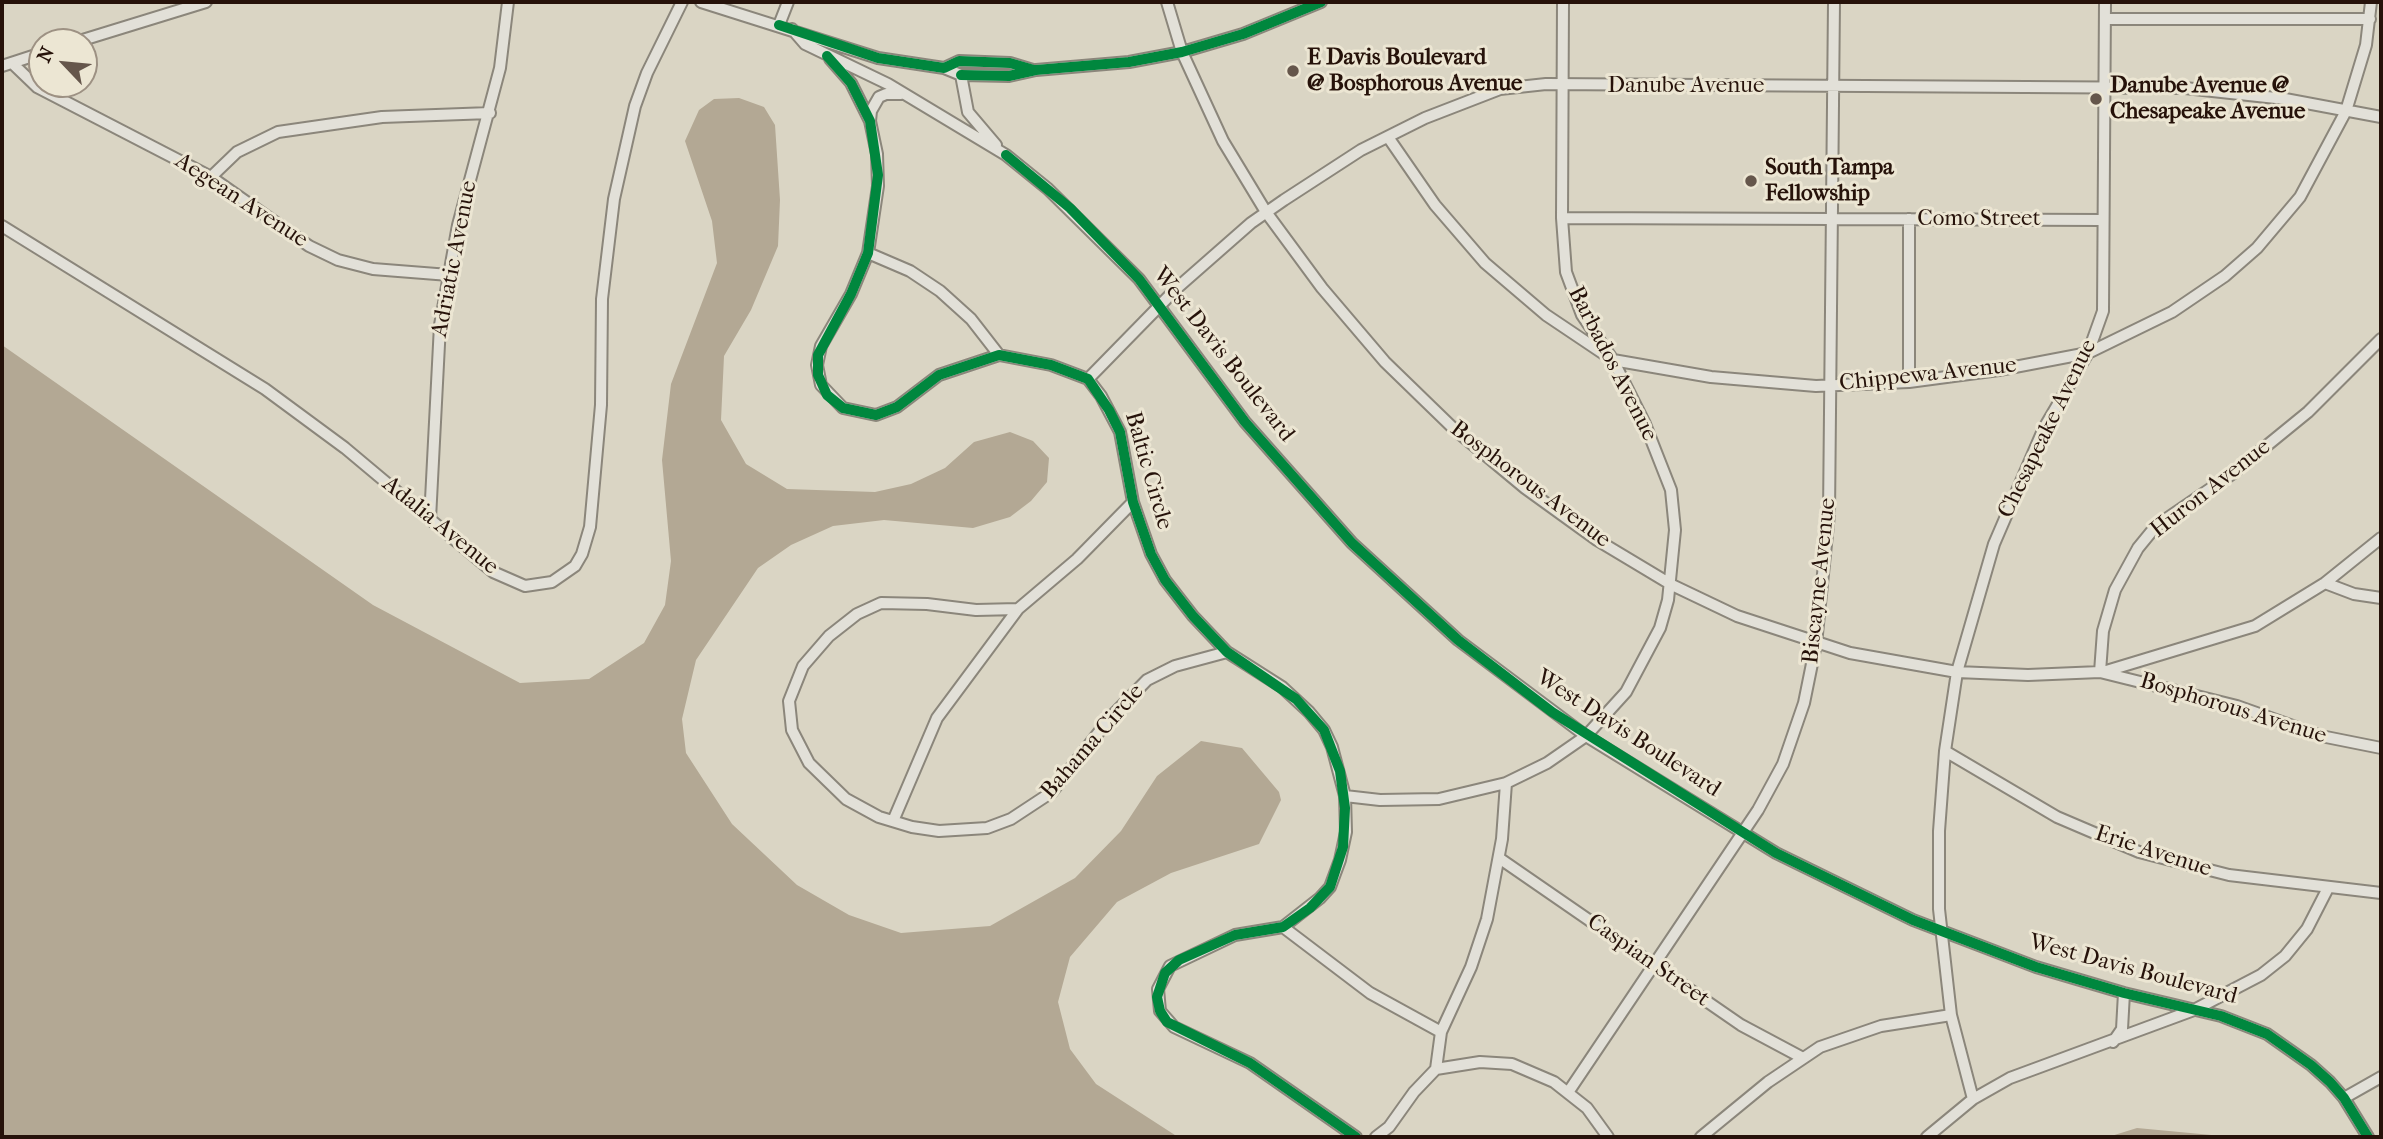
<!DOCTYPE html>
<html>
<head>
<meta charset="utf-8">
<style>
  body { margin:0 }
  #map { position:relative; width:2383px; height:1139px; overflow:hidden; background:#dad5c4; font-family:"IM FELL French Canon",serif }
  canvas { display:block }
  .frame { position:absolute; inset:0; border:4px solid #26120a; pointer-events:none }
  .north { position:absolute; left:28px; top:28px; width:70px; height:70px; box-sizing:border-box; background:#ece6d3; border:2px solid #9d9183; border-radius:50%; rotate:296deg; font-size:19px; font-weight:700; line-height:28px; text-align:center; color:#26120a }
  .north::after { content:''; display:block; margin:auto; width:24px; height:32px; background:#65564b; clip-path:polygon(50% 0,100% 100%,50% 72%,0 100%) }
</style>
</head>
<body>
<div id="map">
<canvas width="2383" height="1139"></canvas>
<div class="frame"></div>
<div class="north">N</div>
</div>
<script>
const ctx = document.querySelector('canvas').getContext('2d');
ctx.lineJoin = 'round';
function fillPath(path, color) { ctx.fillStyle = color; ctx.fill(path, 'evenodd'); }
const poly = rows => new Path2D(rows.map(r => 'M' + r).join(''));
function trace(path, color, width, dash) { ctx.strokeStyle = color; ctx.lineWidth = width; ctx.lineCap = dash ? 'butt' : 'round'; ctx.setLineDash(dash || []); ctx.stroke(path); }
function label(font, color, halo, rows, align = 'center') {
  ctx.font = font + ' "IM FELL French Canon",serif'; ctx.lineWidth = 6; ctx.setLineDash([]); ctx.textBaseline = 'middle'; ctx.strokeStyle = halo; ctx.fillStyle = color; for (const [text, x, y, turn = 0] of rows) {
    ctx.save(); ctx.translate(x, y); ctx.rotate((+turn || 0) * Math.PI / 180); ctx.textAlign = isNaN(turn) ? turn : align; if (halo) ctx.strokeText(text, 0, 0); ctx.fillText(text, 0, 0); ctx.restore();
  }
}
const water = poly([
  [739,98,764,107,775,125,780,200,778,246,751,310,724,356,721,420,746,464,787,489,875,492,911,484,945,468,974,442,1010,432,1033,441,1049,458,1047,482,1031,501,1010,517,973,528,884,520,833,526,791,545,758,568,696,660,682,719,686,753,732,824,797,885,849,915,901,933,990,926,1075,878,1121,831,1157,776,1201,741,1242,748,1279,792,1281,800,1259,844,1171,873,1117,902,1070,957,1058,1002,1070,1049,1096,1084,1178,1137,2,1137,2,345,373,605,520,683,589,679,644,643,665,605,671,561,662,460,671,384,717,263,712,221,685,141,699,110,714,99],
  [2137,1128,2222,1136,2230,1137,2108,1137]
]);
const minor = poly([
  [701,2,878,58,944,68,961,75,1009,76,1036,70,1129,62,1182,52,1243,34,1321,2],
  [1167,2,1182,52,1223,141,1266,212,1322,288,1385,362,1453,428,1525,488,1597,540,1672,585,1737,616,1850,653,1957,672,2028,675,2100,672,2237,706,2321,736,2381,748],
  [2106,19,2370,19],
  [779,25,788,2],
  [792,29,805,44,888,84,1006,155,1048,189,1139,279,1245,422,1352,543,1458,640,1586,736,1776,853,1913,920,2036,967,2124,993,2221,1016,2267,1034,2311,1065,2330,1082,2344,1098,2368,1137],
  [76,42,206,2],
  [830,59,851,83,870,121,877,154,878,186,868,253,851,294,821,346,817,365,821,385,843,408,876,415,897,407,939,375,999,355,1051,365,1088,379,1101,396,1120,432,1133,502,1151,554,1165,580,1193,616,1227,652,1282,687,1309,712,1324,730,1332,747,1345,796,1346,832,1340,860,1330,887,1320,898,1283,927,1235,935,1170,966,1158,989,1160,1011,1174,1027,1250,1063,1356,1137],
  [12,63,37,87,211,177,309,246,338,260,373,269,449,275],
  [2,66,42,53],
  [944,68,959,61,1010,63,1033,70],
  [961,75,968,112,996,145],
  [870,121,871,111,879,97,886,94,901,94],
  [1388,137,1435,205,1485,263,1546,315,1613,360,1711,377,1816,386,1909,382,1999,370,2088,353,2172,312,2225,276,2257,248,2300,197,2346,111,2366,45,2371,2],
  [211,177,237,152,278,132,382,117,490,113],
  [1562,218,2103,220],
  [1909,219,1909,382],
  [2,226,265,389,345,448,493,572,525,586,552,582,575,566,582,554,590,527,601,405,602,299,614,199,635,106,647,73,682,2],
  [868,253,910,271,940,291,971,319,999,355],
  [1088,379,1177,288,1251,223,1284,200,1361,150,1425,118,1500,89,1546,84,2185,88,2285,99,2381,117],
  [1133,502,1077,559,1018,609,976,610,927,604,881,603,857,614,829,636,803,666,789,701,792,730,809,763,846,799,879,817,912,827,939,831,987,828,1011,819,1052,792,1110,718,1147,680,1175,666,1227,652],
  [430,519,440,325,458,225,500,68,508,2],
  [2325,583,2354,594,2381,598],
  [2100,672,2103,631,2115,590,2138,548,2156,526,2232,474,2308,412,2381,339],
  [2103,672,2255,626,2325,583,2381,538],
  [1945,751,2057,817,2139,852,2229,875,2381,893],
  [1345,796,1380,800,1439,799,1506,783,1547,763,1586,736,1626,692,1660,628,1668,600,1675,530,1671,490,1645,424,1613,360,1582,315,1566,272,1562,218,1563,2],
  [893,821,937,718,1018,609],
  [1499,858,1741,1025,1801,1057],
  [1283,927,1370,993,1441,1032],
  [2113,1042,2122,1029,2124,993],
  [1436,1069,1441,1032,1471,967,1487,919,1502,839,1506,783],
  [1569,1091,1758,810,1783,764,1804,703,1816,644,1829,514,1834,2],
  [2344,1098,2381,1077],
  [1973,1099,1951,1015,1939,909,1939,831,1945,751,1957,672,1994,544,2044,428,2088,353,2103,311,2105,2],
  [1376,1137,1389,1127,1414,1092,1436,1069,1480,1062,1512,1064,1554,1082,1587,1108,1608,1137],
  [1701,1137,1768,1082,1820,1047,1881,1026,1951,1015],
  [1927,1137,1973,1099,2010,1078,2194,1010,2261,975,2285,956,2307,929,2328,888]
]);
const cycleway = poly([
  [779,25,878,58,944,68,959,61,1010,63,1034,70],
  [827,56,851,83,870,121,878,175,868,253,851,294,818,355,818,375,827,395,843,408,876,415,897,407,939,375,999,355,1051,365,1088,379,1109,410,1120,432,1133,502,1151,554,1165,580,1193,616,1227,652,1296,699,1324,730,1340,771,1345,808,1343,847,1330,887,1310,908,1283,927,1235,935,1179,960,1165,973,1157,997,1160,1011,1167,1022,1250,1063,1356,1137],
  [961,75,1009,76,1036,70,1129,62,1182,52,1243,34,1321,2],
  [1006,155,1070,208,1139,279,1245,422,1352,543,1458,640,1552,712,1776,853,1913,920,2036,967,2124,993,2221,1016,2267,1034,2311,1065,2330,1082,2344,1098,2368,1137]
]);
const markers = [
  [1293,71,7,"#65564b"],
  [2096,99,7,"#65564b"],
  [1751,181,7,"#65564b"]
];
const poiNames = [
  ["E Davis Boulevard",1307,58],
  ["@ Bosphorous Avenue",1307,84],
  ["Danube Avenue @",2110,86],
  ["Chesapeake Avenue",2110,112],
  ["South Tampa",1765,168],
  ["Fellowship",1765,194]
];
const streetNames = [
  ["Danube Avenue",1686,86],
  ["Aegean Avenue",241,201,33],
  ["Como Street",1979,219],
  ["Adriatic Avenue",455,259,-79],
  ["West Davis Boulevard",1223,355,52],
  ["Barbados Avenue",1612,364,63],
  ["Chippewa Avenue",1928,375,-6],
  ["Chesapeake Avenue",2048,429,-64],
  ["Baltic Circle",1148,471,74],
  ["Bosphorous Avenue",1530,485,37],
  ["Huron Avenue",2211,489,-38],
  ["Adalia Avenue",440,526,39],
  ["Biscayne Avenue",1820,581,-84],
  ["Bosphorous Avenue",2233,709,17],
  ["West Davis Boulevard",1628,734,33],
  ["Bahama Circle",1093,742,-49],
  ["Erie Avenue",2153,852,18],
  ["Caspian Street",1648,961,35],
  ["West Davis Boulevard",2133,970,15]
];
fillPath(water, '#b3a894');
trace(minor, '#8b867b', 14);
trace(minor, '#e2e0d8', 10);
trace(cycleway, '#00873e', 10);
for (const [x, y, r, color] of markers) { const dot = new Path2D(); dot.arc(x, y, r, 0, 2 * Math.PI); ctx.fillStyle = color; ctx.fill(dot); trace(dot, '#ece6d3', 2.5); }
label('bold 23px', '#26120a', '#ece6d3', poiNames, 'left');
label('23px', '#26120a', '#ece6d3', streetNames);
</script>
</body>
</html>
